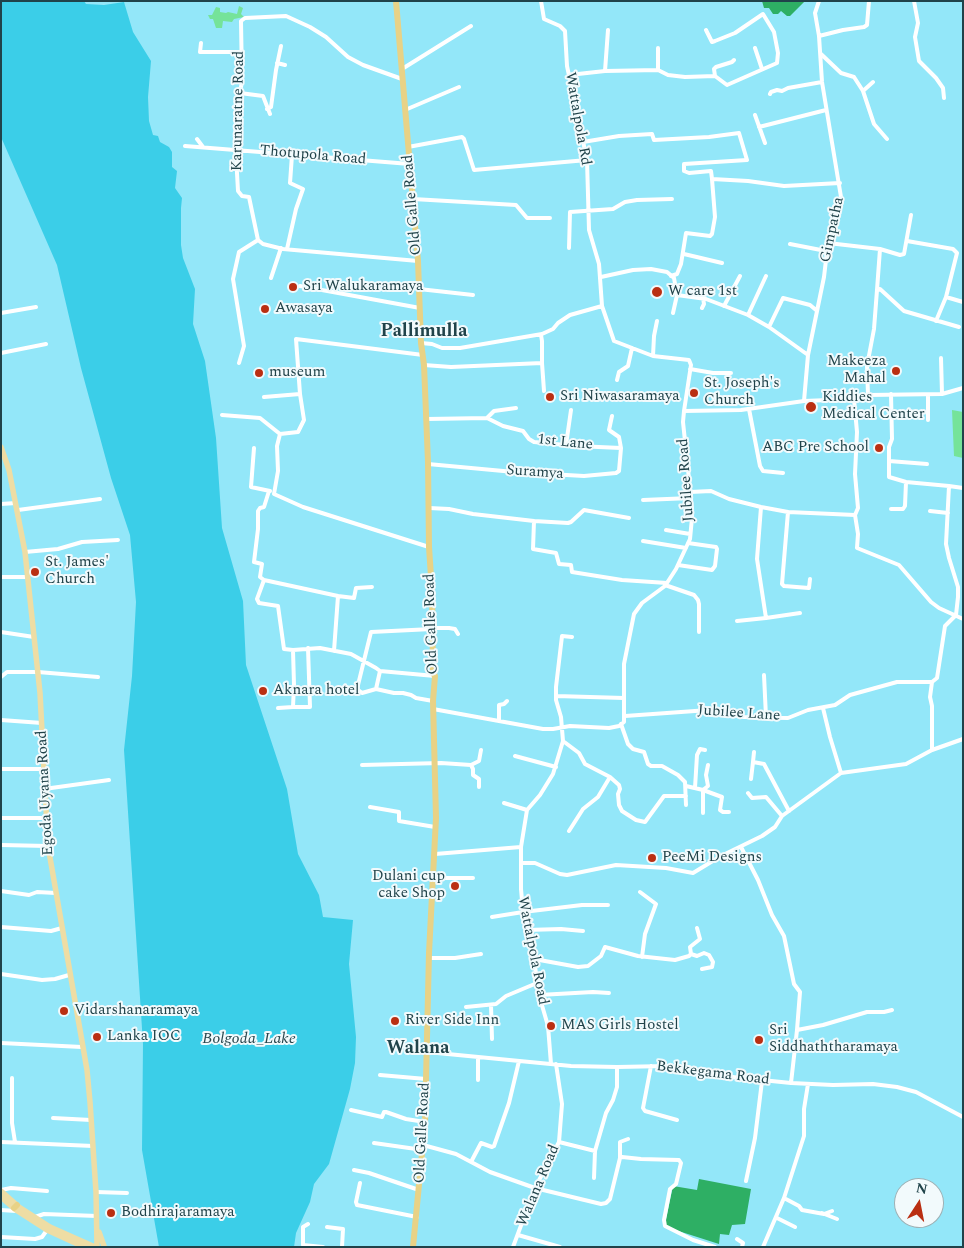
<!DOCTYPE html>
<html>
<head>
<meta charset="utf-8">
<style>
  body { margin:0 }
  #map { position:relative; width:964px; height:1248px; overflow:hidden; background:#93e7f9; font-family:Spectral,serif }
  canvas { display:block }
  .frame { position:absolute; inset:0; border:2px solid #20434a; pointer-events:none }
  .north { position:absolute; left:894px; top:1178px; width:50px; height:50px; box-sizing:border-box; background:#f2fafc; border:1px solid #9eb1b5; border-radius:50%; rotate:11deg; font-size:14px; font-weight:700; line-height:20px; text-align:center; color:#20434a }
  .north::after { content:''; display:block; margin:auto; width:18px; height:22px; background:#ba2f12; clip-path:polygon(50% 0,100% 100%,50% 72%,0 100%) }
</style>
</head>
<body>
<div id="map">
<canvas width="964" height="1248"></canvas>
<div class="frame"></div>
<div class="north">N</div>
</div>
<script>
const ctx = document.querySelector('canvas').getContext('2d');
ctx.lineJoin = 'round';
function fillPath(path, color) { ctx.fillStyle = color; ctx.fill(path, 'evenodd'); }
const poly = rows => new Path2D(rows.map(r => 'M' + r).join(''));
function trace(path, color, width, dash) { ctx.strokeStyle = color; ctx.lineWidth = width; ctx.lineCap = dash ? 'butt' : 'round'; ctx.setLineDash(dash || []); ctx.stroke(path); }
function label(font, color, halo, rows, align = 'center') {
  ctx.font = font + ' Spectral,serif'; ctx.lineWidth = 4; ctx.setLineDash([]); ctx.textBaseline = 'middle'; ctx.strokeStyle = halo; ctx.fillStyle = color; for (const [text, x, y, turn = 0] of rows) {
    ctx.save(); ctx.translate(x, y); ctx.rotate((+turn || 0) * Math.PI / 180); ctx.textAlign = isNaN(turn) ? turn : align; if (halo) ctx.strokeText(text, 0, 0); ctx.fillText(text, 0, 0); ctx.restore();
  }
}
const green = poly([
  [239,6,243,8,241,14,244,17,234,19,232,22,223,21,222,28,216,28,213,19,210,19,208,15,212,15,216,7,220,8,220,12,226,13,228,12,237,14],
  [952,410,963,412,963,458,954,456]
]);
const forest = poly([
  [762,1,805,1,790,16,787,16,781,11,778,14,773,14,769,8,764,8],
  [699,1179,751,1189,745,1224,732,1225,729,1235,720,1234,719,1244,669,1228,666,1225,666,1219,673,1186,697,1190]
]);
const water = poly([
  [1,1,84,1,86,4,104,5,124,2,133,32,151,61,148,97,149,121,153,135,158,136,160,142,169,147,172,152,172,167,177,171,175,188,182,198,181,208,181,245,183,258,195,289,193,324,205,361,216,438,222,528,243,601,246,665,287,789,298,854,319,895,323,917,353,920,349,964,356,1037,355,1063,350,1089,329,1164,314,1184,310,1202,296,1233,294,1247,159,1247,142,1150,143,1044,124,750,132,676,136,602,130,535,111,478,81,368,57,265,1,137]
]);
const minor = poly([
  [541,1,544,19,560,26,565,31,567,66,587,160,589,230,599,264,602,306,614,341,653,356,689,360,691,365,684,411,741,410,804,401,854,399,868,395,942,394,963,388],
  [914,1,918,23,915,37,919,61,936,78,943,88,944,98],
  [706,30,712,42,715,41,735,33,763,14,774,32,778,53,777,63,727,85,715,76],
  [819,36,843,30,864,27,867,25,869,1],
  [201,43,200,52,241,52],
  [658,48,658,70],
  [755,48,762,69],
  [821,54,841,73,854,77,863,91,874,124,887,139],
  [277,63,285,65],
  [402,69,471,26],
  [605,71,608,30],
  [569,75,605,71,658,70,668,75,685,77,715,76,714,69,716,67,732,62,734,60],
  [402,79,363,65,348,57,326,37,310,27,286,16,245,18,241,21,242,81,237,111,235,137,238,191,242,196,249,197,258,240,263,244,283,249,418,261],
  [863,91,873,82],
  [240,93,263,96,270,114],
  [770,94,771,92,777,90,782,91,788,88,822,82],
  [267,109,271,107,276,70,281,46],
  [405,110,459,87],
  [755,115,765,143],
  [759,127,826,110],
  [197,139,203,147],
  [583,142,619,136,652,134,654,140,709,137,739,133,747,160,684,164,684,171,689,173,711,171,712,179],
  [185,146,410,164],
  [408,147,462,137,464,139,474,170,587,160],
  [413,199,516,205,527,218,550,218],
  [907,241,953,249,957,253,946,297,936,321],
  [828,243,880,249,900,255,904,254,911,215],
  [790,244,826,251],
  [569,248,570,212,613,209,625,202,637,200,672,199],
  [287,249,296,209,303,189,290,183,292,155],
  [684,254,722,263],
  [671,276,677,274,681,264,686,233,710,236,712,234,715,217,712,179,748,181,784,186,840,183],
  [601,277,633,270,651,269,667,272,674,278,677,295,706,299,748,315,769,327,808,355],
  [271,278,281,248],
  [300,286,420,308],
  [419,289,473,295],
  [877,290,880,249],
  [946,297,963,302],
  [724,306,740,276],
  [702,308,704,304,703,298],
  [1,313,36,307],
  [673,313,677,295],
  [748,315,766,276],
  [769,327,783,298,810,305,816,310],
  [541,335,542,341,542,363,544,391],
  [421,343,432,344,442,348,460,348,542,334,553,329,558,323,570,315,602,306],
  [1,353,46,344],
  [423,355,296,339,300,394,304,420,298,432,280,434,277,446,278,471,274,494,303,507,429,547],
  [653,356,654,336,657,321],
  [941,358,942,394],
  [239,363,244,346,233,279,239,252,258,240],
  [424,365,451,367,542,363],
  [690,369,713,373,731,373],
  [617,380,619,372,628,366,632,348],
  [868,395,867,366,874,329,877,290,880,289,904,311,959,327],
  [264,397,300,394],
  [854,399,857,432,855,474,858,508,855,515,858,534,857,548,899,565,931,602,939,608,963,619],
  [804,401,808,355,824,277,828,243,841,197,822,82,819,36,815,13,819,1],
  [749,409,760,466,763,471,783,473],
  [222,415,260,418,280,434],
  [487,418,494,411,516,408],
  [427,419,487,418,503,426,523,431,529,439,534,442,576,446,621,448],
  [928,420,928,395],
  [566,445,571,410],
  [254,448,251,487,270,491],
  [889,461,927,464],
  [428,464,514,472,584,476,616,473,619,471,621,448,619,437,609,430,612,416],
  [949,486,963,488],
  [269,491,264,507,260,508,258,511,258,529,254,562,262,564,260,577,264,580,257,599,259,603,278,606,284,649,293,650,320,648,351,654,376,668,380,671,435,676],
  [690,492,711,491,729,499,761,507,788,512,782,584,784,586,809,588,810,579],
  [643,500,691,498],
  [1,504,16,503],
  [429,508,449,509,473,514,534,521,533,549,556,553,559,564,571,565,572,572,622,580,667,583],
  [891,509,903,509,905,506,906,482],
  [18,510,100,499],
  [930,511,948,513],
  [788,512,855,515],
  [534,521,568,523,571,522,584,510,629,518],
  [666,530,690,534],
  [643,541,686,548],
  [25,552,58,549,82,542,118,540],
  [678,565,712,570,715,566,717,549,716,547,688,543],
  [1,577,27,577],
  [264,580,338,596,334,651],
  [665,585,694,595,698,600,699,604,699,632],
  [338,596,354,598,356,588,372,587],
  [766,618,800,613],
  [737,621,766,618,757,559,761,507],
  [432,628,449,628,455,629,458,634],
  [1,632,34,637],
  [380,671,376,689,394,693,403,693,411,695,416,698,433,701],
  [764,675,766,717],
  [1,677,7,672,38,672,98,677],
  [376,689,362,693,357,689,371,632,432,629],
  [556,696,624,698],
  [293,707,294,685,293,650],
  [278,708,293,707,310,707,308,648],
  [823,708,830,737,841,773],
  [433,709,543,729,553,729,570,726,609,728,619,726,624,722,624,664,634,614,642,603,665,586,676,569,690,539,692,518,691,498,683,422,684,411],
  [625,716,709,710,744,717,788,718,808,710,835,705,850,695,897,682,932,682,937,678,945,626,956,615,958,597,958,587,949,558,946,544,949,486,906,482,889,477,889,447,892,439,891,394],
  [1,720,42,723],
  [499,721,499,705,504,704,507,701],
  [621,724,628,744,633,749,644,752,648,764,651,766,662,766,678,775,685,782,686,805],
  [563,741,579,753,585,764,610,777,619,785,620,789,618,794,619,805,622,811,636,820,645,822,664,796,686,796],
  [932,750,932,706,930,697,932,682],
  [754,752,753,762,764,764,789,811],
  [515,756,556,767],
  [362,765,441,763,471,765,479,761,481,750],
  [471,765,473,769,473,775,479,779,479,787],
  [1,769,43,769],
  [751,779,753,762],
  [686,786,703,790,703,813],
  [695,788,697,755,700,749,705,750],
  [44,789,109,780],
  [703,790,722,797,720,810,723,812,729,812],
  [703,790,708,786,706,775,708,765],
  [748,793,752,798,766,797,782,816],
  [504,803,527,810],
  [370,807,399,812,399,821,435,827],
  [1,818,46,818],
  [569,831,583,809,598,797,610,777],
  [1,845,48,846],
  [741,847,758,880,772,915,784,936,794,984,800,992,797,1030,791,1083],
  [435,854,521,847],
  [521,863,535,863,560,874,567,875,616,865,666,868,693,873,721,856,762,836,775,827,782,816,841,773,906,764,932,750,963,739],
  [434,878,473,878],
  [1,891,29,895,37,892,56,893],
  [640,892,656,904,645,934,642,957],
  [492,917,523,912,582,905,608,905],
  [1,927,51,931,62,928],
  [527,930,561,929,583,931],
  [691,954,697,956,704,953,709,955,713,962,712,967,702,969],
  [429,958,455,958,481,954],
  [534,959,578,967,588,966,601,956,605,947,638,956,675,960,689,956,691,954,690,947,700,939,697,928],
  [1,974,42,980,55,979,69,975],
  [539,995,593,992,609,993],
  [491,1005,492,1039],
  [466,1007,496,1004,506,996,537,983],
  [797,1030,823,1025,867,1012,884,1012,892,1010],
  [1,1043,82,1047],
  [427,1052,571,1066,617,1067,667,1066,713,1075,791,1083,833,1085,873,1084,897,1087,916,1092,963,1117],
  [551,1064,548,1026,539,995,534,959,523,912,521,889,521,847,527,810,540,795,553,774,563,741,561,717,556,700,556,687,562,636,572,637],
  [651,1066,643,1108,645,1111,677,1120],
  [380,1075,426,1079],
  [12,1078,12,1123,15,1142],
  [478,1080,478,1057],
  [351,1110,382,1117,384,1112,386,1112,406,1119,425,1122],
  [53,1118,91,1120],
  [1,1142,93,1146],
  [559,1142,595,1151,606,1113,613,1100,617,1087,617,1067],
  [374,1143,423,1150],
  [423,1145,456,1154,490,1172,535,1188,601,1204,606,1203,610,1199,620,1158,622,1157,641,1159,679,1160,681,1163,676,1184,670,1189,664,1220,665,1226,693,1240,715,1247],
  [620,1158,620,1142,628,1139],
  [471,1162,481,1143,492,1147,494,1146,509,1103,519,1061],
  [354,1170,369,1173,419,1190],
  [594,1178,595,1151],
  [746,1181,755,1138,762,1081],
  [360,1183,356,1202,357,1205,417,1217],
  [1,1190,11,1188,47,1191],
  [96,1192,127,1193],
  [784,1198,799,1206,802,1210,824,1214,832,1211],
  [1,1210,16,1211],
  [822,1213,837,1219],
  [35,1217,44,1214,97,1216],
  [777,1218,795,1227],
  [308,1224,303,1227,303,1245,323,1247],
  [327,1227,343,1229,342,1247],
  [518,1235,560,1247],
  [1,1237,35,1239,42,1237,47,1230],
  [737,1239,743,1243,742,1247],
  [513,1247,535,1188,559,1142,562,1104,556,1064],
  [763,1247,784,1198,804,1136,804,1109,808,1084]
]);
const primary = poly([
  [1,447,9,470,25,552,40,693,48,846,87,1070,90,1102,96,1192,97,1247],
  [1,1191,19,1207,50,1227,95,1247],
  [1,1197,16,1210,47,1230,84,1247],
  [99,1232,104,1246]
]);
const trunk = poly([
  [396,1,418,261,421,343,424,365,428,462,429,547,432,592,433,673,435,676,433,701,436,818,429,953,425,1122,413,1247],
  [14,1208,17,1205]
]);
const markers = [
  [293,287,5,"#ba2f12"],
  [657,292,6,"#ba2f12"],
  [265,309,5,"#ba2f12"],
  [896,371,5,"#ba2f12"],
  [259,373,5,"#ba2f12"],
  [694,393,5,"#ba2f12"],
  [550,397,5,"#ba2f12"],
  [811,407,6,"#ba2f12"],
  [879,448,5,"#ba2f12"],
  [35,572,5,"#ba2f12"],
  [263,691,5,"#ba2f12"],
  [652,858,5,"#ba2f12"],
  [455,886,5,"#ba2f12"],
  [64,1011,5,"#ba2f12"],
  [395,1021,5,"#ba2f12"],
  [551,1026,5,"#ba2f12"],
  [97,1037,5,"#ba2f12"],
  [759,1040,5,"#ba2f12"],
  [111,1213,5,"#ba2f12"]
];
const streetNames = [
  ["Karunaratne Road",239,111,-89],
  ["Wattalpola Rd",577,119,80],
  ["Thotupola Road",313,156,5],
  ["Old Galle Road",413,205,-95],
  ["Gimpatha",833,230,-78],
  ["1st Lane",565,443,6],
  ["Suramya",535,473,4],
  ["Jubilee Road",687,480,-94],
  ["Old Galle Road",432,624,-92],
  ["Jubilee Lane",739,714,4],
  ["Egoda Uyana Road",46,793,-93],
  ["Wattalpola Road",532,951,79],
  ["Bekkegama Road",713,1074,7],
  ["Old Galle Road",423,1133,-87],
  ["Walana Road",539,1186,-67]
];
const poiNames = [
  ["Sri Walukaramaya",303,287],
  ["W care 1st",668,292],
  ["Awasaya",275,309],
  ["Makeeza",886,362,"right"],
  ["Mahal",886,379,"right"],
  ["museum",269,373],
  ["St. Joseph's",704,384],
  ["Church",704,401],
  ["Sri Niwasaramaya",560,397],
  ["Kiddies",822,398],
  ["Medical Center",822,415],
  ["ABC Pre School",869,448,"right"],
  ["St. James'",45,563],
  ["Church",45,580],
  ["Aknara hotel",273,691],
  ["PeeMi Designs",662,858],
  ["Dulani cup",445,877,"right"],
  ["cake Shop",445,894,"right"],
  ["Vidarshanaramaya",74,1011],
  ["River Side Inn",405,1021],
  ["MAS Girls Hostel",561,1026],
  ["Sri",769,1031],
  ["Siddhaththaramaya",769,1048],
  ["Lanka IOC",107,1037],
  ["Bodhirajaramaya",121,1213]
];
const waterNames = [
  ["Bolgoda_Lake",249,1040]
];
const quarterNames = [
  ["Pallimulla",424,332],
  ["Walana",418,1049]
];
fillPath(green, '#75e39a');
fillPath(forest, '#2eaf64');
fillPath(water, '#3bcee8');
trace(minor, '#fff', 4);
trace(primary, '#eedda4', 5.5);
trace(trunk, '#e8d286', 6);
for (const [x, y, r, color] of markers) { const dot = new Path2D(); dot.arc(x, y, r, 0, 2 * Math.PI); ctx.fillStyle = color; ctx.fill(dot); trace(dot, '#f2fafc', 2); }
label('15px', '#20434a', '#f2fafc', streetNames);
label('15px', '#20434a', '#f2fafc', poiNames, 'left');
label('italic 16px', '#29464d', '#f2fafc', waterNames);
label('bold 18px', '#20434a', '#f2fafc', quarterNames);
</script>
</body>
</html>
